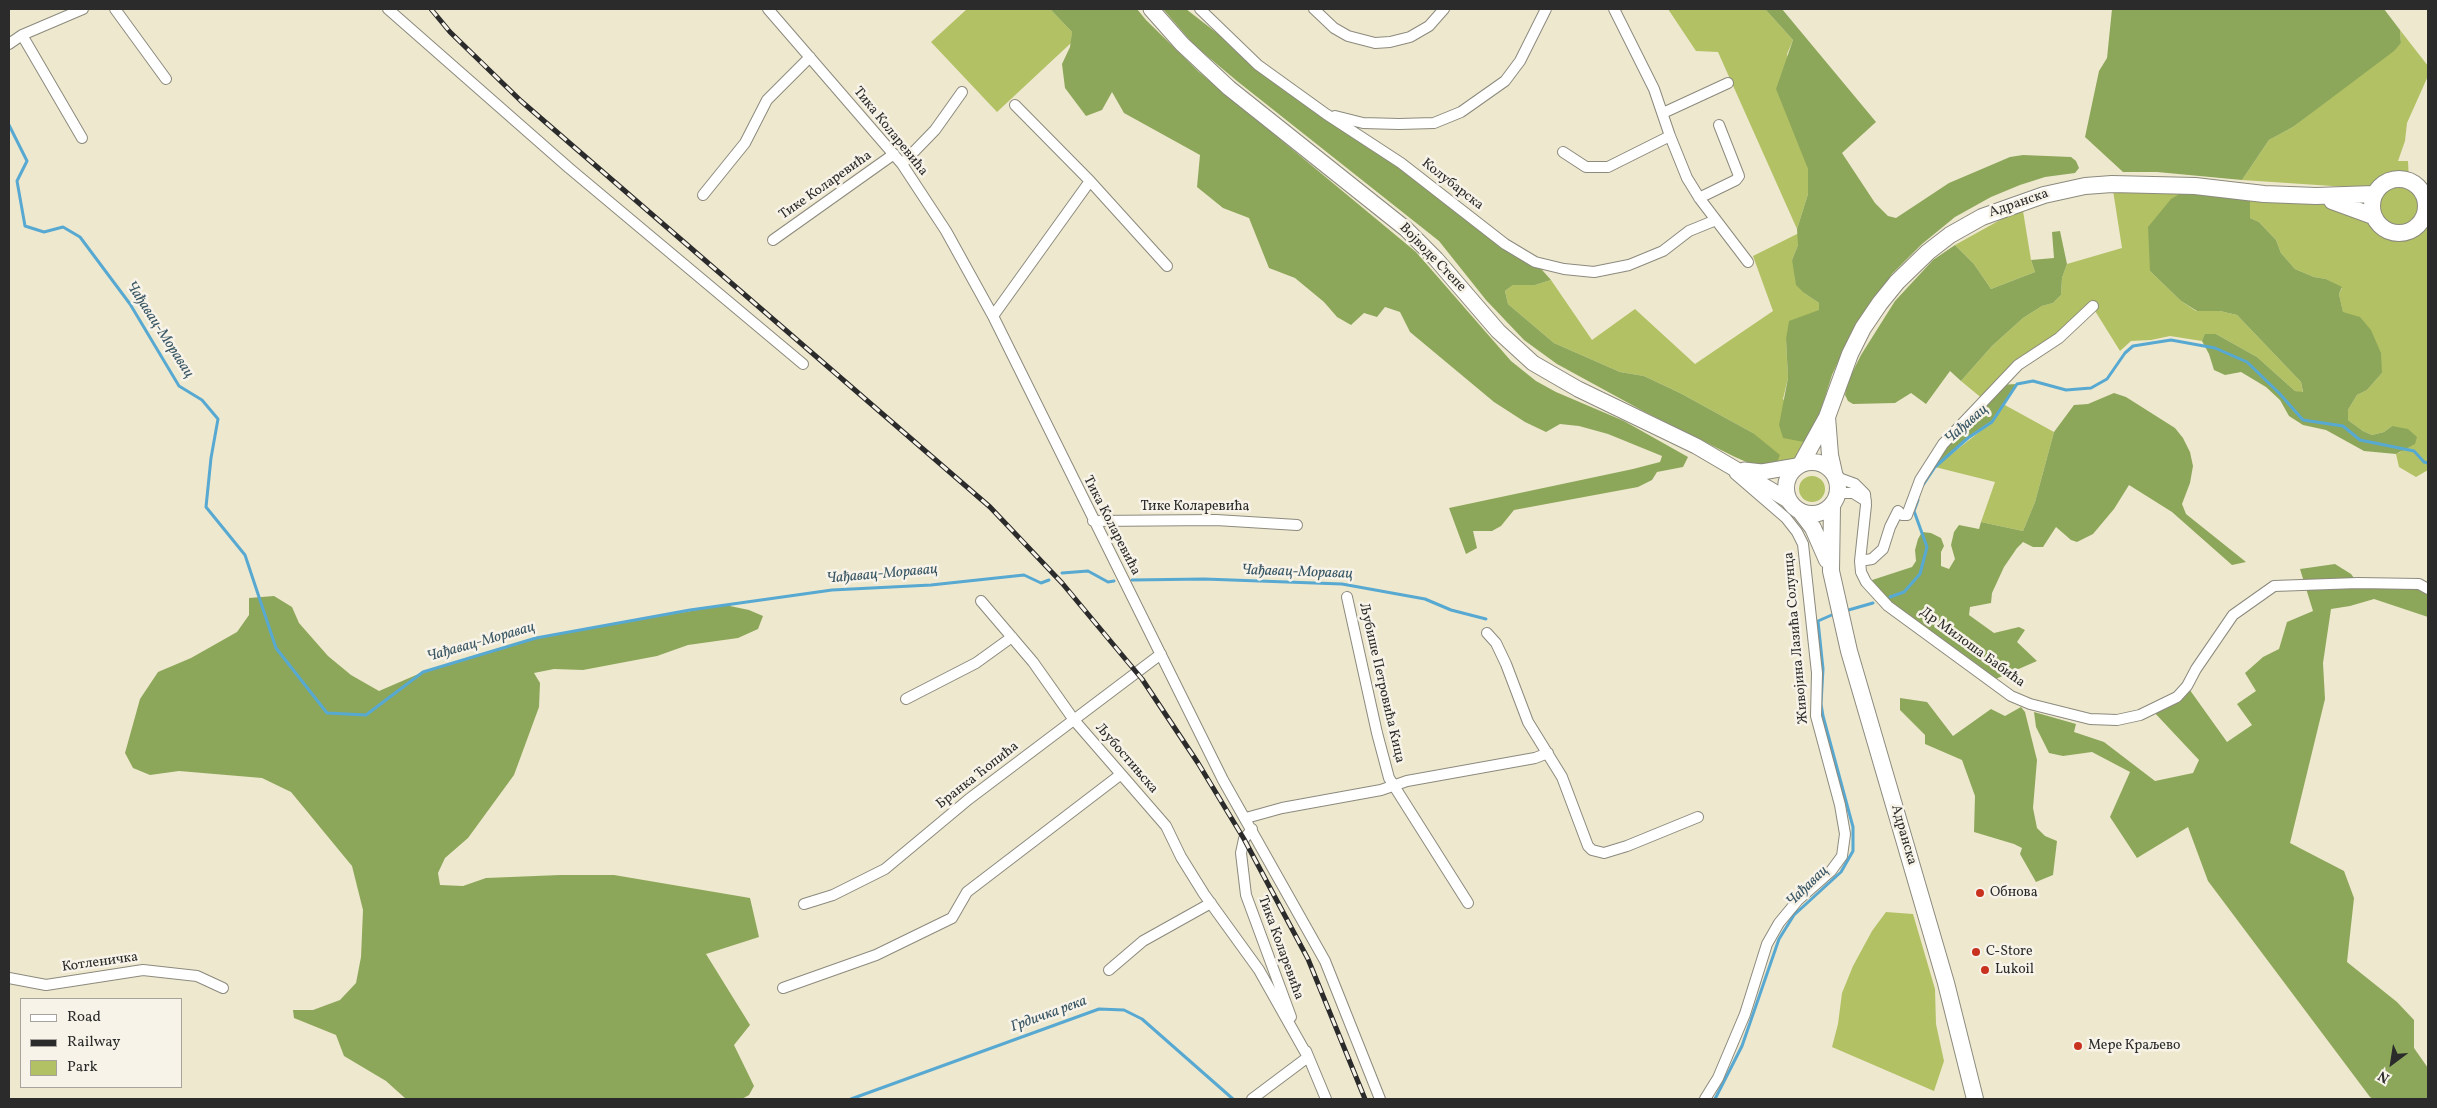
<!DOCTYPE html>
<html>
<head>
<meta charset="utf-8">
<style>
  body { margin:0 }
  #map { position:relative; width:2437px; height:1108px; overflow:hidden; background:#eee8cf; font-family:Vollkorn,serif }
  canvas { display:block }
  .frame { position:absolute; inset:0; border:10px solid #2b2b2b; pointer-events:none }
  .legend { position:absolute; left:20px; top:998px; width:162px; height:90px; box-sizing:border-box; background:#f7f3e8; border:1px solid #a5a39c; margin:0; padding:6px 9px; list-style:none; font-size:15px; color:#2b2b2b }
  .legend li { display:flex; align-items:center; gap:10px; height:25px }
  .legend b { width:25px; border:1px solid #a5a39c }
  .north { position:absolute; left:2367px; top:1038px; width:50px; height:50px; -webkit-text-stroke:4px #f7f3e8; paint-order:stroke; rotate:211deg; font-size:14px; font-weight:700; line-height:20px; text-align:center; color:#2b2b2b }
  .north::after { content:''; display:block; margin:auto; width:18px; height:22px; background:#2b2b2b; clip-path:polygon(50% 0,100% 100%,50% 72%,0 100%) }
</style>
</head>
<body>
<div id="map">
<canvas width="2437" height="1108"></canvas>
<div class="frame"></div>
<ul class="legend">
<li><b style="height:6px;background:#fff"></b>Road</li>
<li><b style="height:6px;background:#2b2b2b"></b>Railway</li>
<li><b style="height:14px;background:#b2c164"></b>Park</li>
</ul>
<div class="north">N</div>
</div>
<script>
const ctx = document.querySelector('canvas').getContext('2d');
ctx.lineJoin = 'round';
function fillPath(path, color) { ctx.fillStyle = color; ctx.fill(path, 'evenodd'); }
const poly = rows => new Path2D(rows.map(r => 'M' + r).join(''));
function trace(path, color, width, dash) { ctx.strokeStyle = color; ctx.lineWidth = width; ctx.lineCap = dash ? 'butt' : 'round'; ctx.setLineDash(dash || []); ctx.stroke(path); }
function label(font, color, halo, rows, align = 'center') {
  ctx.font = font + ' Vollkorn,serif'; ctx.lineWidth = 5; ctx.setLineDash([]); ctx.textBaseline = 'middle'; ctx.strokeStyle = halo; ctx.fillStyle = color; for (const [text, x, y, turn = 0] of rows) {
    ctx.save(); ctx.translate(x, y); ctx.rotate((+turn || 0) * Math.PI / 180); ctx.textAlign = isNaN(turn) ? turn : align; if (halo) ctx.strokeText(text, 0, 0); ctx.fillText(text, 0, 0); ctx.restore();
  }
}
const green = poly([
  [967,9,1050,9,1072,32,1071,43,997,112,931,42],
  [1668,9,1765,9,1793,40,1787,54,1808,169,1808,194,1797,229,1718,52,1696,51],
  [2400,30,2428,66,2428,76,2407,123,2405,141,2398,161,2408,161,2409,181,2391,180,2378,189,2242,180,2269,140,2293,127,2401,43],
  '2376 206a22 22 0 1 1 44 0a22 22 0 1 1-44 0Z',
  [2112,184,2183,192,2150,271,2181,301,2196,311,2220,311,2237,315,2301,382,2303,393,2295,391,2257,357,2216,334,2206,334,2202,341,2170,336,2151,340,2131,341,2120,351,2092,306,1984,400,1961,381,1992,346,2023,318,2042,306,2053,303,2061,295,2062,278,2067,264,2122,248],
  [2250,192,2373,198,2371,207,2376,222,2386,231,2402,234,2419,225,2426,210,2425,198,2428,200,2428,470,2416,477,2399,467,2396,454,2401,452,2392,426,2384,432,2372,435,2363,431,2348,420,2348,410,2357,395,2367,390,2382,373,2343,313,2339,294,2342,288,2326,279,2314,277,2295,269,2281,253,2276,240,2259,222,2250,218],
  [2023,211,2031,260,2035,272,1991,289,1974,264,1955,245,2009,215],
  [1799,233,1798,245,1792,260,1804,293,1819,303,1819,310,1786,339,1788,378,1783,399,1813,435,1798,462,1767,468,1753,433,1680,393,1644,376,1620,372,1554,343,1508,304,1505,291,1513,285,1535,285,1551,280,1592,340,1635,309,1695,364,1773,311,1753,256],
  [2003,404,2054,432,2035,502,2023,531,1981,522,1995,482,1935,467,1992,422],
  '1799 489a13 13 0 1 1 26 0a13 13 0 1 1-26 0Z',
  [1886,912,1913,914,1935,989,1936,1024,1944,1061,1934,1091,1832,1047,1838,1024,1842,993,1853,966,1872,931]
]);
const forest = poly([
  [1050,9,1137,9,1146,20,1199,72,1416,252,1511,361,1536,381,1556,392,1624,421,1688,457,1683,467,1657,472,1652,480,1638,487,1514,510,1501,526,1492,531,1473,531,1477,548,1466,554,1449,508,1633,469,1660,462,1662,456,1608,434,1579,426,1560,424,1546,432,1525,422,1494,402,1410,332,1400,312,1385,307,1377,317,1364,313,1351,325,1337,317,1324,302,1295,278,1269,268,1249,218,1223,208,1197,187,1200,155,1124,113,1112,92,1102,110,1086,116,1065,88,1062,64,1070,47,1072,32],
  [1163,9,1186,9,1258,65,1535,262,1551,280,1535,285,1513,285,1505,291,1508,304,1554,343,1620,372,1644,376,1680,393,1753,433,1780,455,1776,465,1758,467,1735,457,1643,411,1557,364,1539,351,1524,340,1486,300,1439,241,1237,81,1194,45],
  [1765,9,1782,9,1876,122,1842,153,1875,203,1888,216,1896,218,1949,183,2010,157,2023,155,2071,157,2076,161,2079,168,2075,173,2045,177,2020,185,1991,197,1955,217,1922,244,1892,274,1849,338,1832,375,1813,435,1804,442,1783,438,1779,425,1788,378,1786,339,1789,321,1819,310,1819,303,1804,293,1796,285,1792,260,1798,245,1797,229,1808,194,1808,169,1776,89,1793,40],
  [2112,9,2384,9,2400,30,2401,43,2394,51,2293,127,2269,140,2242,180,2157,172,2123,172,2085,137,2099,71,2107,58],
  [2183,192,2250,192,2250,218,2259,222,2276,240,2281,253,2295,269,2314,277,2326,279,2342,287,2339,294,2343,312,2360,317,2371,330,2381,353,2382,373,2367,390,2357,395,2348,410,2348,420,2363,431,2372,435,2384,432,2392,426,2408,429,2417,437,2415,444,2396,454,2364,451,2326,430,2303,425,2289,416,2280,400,2266,387,2241,372,2225,375,2214,370,2209,354,2202,341,2205,334,2216,334,2257,357,2295,391,2303,392,2301,382,2237,315,2220,311,2197,311,2181,301,2150,271,2148,227,2171,199],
  [2060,231,2067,264,2062,278,2061,295,2053,303,2042,306,2023,318,1992,346,1961,381,1950,371,1926,404,1911,393,1895,403,1853,404,1848,401,1845,395,1847,383,1861,355,1895,301,1933,260,1955,245,1974,264,1991,289,2035,272,2031,260,2054,258,2052,232],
  [2017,384,1992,422,1968,438,1935,467,1930,461,1999,385],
  [2114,393,2126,397,2175,428,2183,438,2190,452,2193,466,2190,483,2182,504,2186,514,2246,562,2232,565,2172,512,2129,485,2114,509,2093,534,2077,542,2071,540,2056,527,2043,547,2033,547,2023,542,2017,548,2004,567,1992,593,1991,603,1970,607,1969,615,1994,633,2019,627,2025,630,2017,642,2037,661,1991,681,1907,618,1866,582,1912,567,1916,561,1915,550,1918,539,1922,532,1931,533,1941,538,1944,546,1941,552,1941,566,1949,569,1955,559,1951,545,1954,532,1959,525,1979,529,1981,522,2023,531,2035,502,2054,432,2074,405,2088,404],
  [2335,564,2351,574,2358,583,2428,589,2428,617,2374,599,2350,606,2331,609,2323,663,2325,699,2290,843,2344,871,2354,898,2347,962,2397,1002,2414,1020,2414,1048,2428,1068,2428,1099,2373,1099,2370,1097,2208,881,2188,827,2137,858,2110,817,2130,772,2092,752,2063,756,2049,753,2036,727,2034,712,2076,724,2074,732,2104,742,2155,781,2193,773,2199,760,2152,710,2187,686,2227,742,2252,725,2237,704,2256,691,2245,673,2263,657,2279,649,2287,622,2313,611,2300,569],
  [274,596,292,607,299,623,328,656,351,675,379,691,423,672,537,638,725,605,749,610,763,616,758,629,738,638,688,645,657,656,583,670,554,669,534,673,540,683,539,707,514,775,468,838,445,858,438,873,440,885,463,886,486,878,560,875,614,875,750,898,759,937,706,954,750,1025,734,1045,754,1086,749,1095,742,1099,406,1099,386,1081,344,1056,336,1035,294,1018,293,1010,313,1010,340,1000,356,983,361,957,363,910,352,866,291,792,262,778,179,771,150,775,133,768,125,753,140,699,158,672,191,658,237,632,249,615,249,598],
  [1900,698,1927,702,1953,736,1991,709,2005,716,2021,707,2025,712,2037,760,2033,808,2037,828,2045,836,2057,841,2053,875,2036,882,2020,854,2022,848,2014,844,1974,832,1975,796,1962,760,1925,744,1925,735,1900,710]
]);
const stream = poly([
  [9,125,27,161,17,181,25,226,44,232,63,227,80,237,130,304,179,386,202,400,218,419,211,458,206,507,245,555,276,648,327,713,366,715,423,672,536,638,690,610,832,590,931,585,1024,575,1041,583,1049,580],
  [1923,485,1935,467,1968,438,1992,422,2017,384,2033,381,2066,390,2091,388,2107,379,2125,353,2133,346,2171,340,2215,348,2247,362,2279,393,2303,420,2343,426,2360,440,2414,451,2424,462,2428,463],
  [1062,573,1088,571,1108,582,1114,581],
  [1132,580,1204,579,1342,584,1425,599,1451,610,1486,619],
  [1890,597,1904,592,1920,574,1927,547,1914,511,1918,500],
  [1845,611,1873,603],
  [851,1099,1099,1009,1124,1010,1142,1019,1233,1099],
  [1715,1099,1742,1046,1779,939,1794,915,1841,872,1853,851,1853,827,1823,716,1821,704,1823,669,1818,621,1834,614]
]);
const street = poly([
  [115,9,166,79],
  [388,9,569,168,803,364],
  [768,9,902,164,946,231,993,316,1223,780,1325,961,1380,1099],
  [1200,9,1258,65,1326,114,1401,163,1505,244,1535,262,1564,269,1594,272,1629,265,1663,251,1689,231,1716,220],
  [1314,9,1334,28,1348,36,1375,43,1390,42,1410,37,1429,26,1444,9],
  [1614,9,1654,89,1670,136,1687,178,1700,199,1748,262],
  [22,35,82,138],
  [9,44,22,35,83,9],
  [1015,105,1090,181],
  [1663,113,1728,83],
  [1335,116,1363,123,1399,124,1434,123,1461,112,1505,81,1520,61,1546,9],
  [1563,152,1586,167,1608,167,1670,136],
  [902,164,935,130,962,92],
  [703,195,745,143,767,100,810,57],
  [1699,198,1736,180,1739,176,1719,125],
  [773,240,894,154],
  [993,316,1090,181,1167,266],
  [1836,477,1855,484,1865,494,1866,505,1860,561,1861,572,1866,582,1888,606,2011,696,2030,704,2090,719,2117,720,2140,715,2177,697,2187,686,2196,669,2233,615,2274,586,2358,583,2419,584,2428,589],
  [1838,493,1853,493,1866,501],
  [1093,521,1216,520,1297,525],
  [1860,561,1872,559,1883,549,1890,527,1898,511,1902,515,1907,515,1920,480,1943,444,2018,365,2059,338,2093,306],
  [1347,597,1377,733,1389,778,1468,903],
  [981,601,1033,662,1074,720,1166,826,1181,857,1204,894,1259,970,1308,1057,1252,1099],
  [1487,633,1496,643,1506,664,1528,722,1562,777,1588,846,1592,850,1604,853,1627,846,1698,817],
  [906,699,976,663,1012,637],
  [1246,818,1282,808,1381,790,1407,781,1535,758,1548,753],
  [1252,829,1244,839,1241,853,1246,895,1291,1017],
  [804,904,833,895,885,869,969,799,1161,654],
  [1109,970,1143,941,1211,903],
  [9,978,46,985,143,970,197,976,223,988],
  [783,988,876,955,952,918,967,892,1120,775],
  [1306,1051,1326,1099],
  [1705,1099,1718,1078,1745,1014,1767,944,1779,923,1798,900,1831,871,1842,856,1845,834,1840,805,1816,716,1817,673,1803,544,1797,532,1786,518,1735,474]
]);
const secondary = poly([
  [1151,9,1182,44,1229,88,1406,229,1436,259,1498,331,1533,363,1578,389,1696,446,1788,500],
  [1744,470,1762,472,1797,466]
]);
const primary = poly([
  '2372 206a27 27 0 1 1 54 0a27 27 0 1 1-54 0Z',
  [2332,201,2373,216],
  [1827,417,1830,455,1834,473],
  '1786 488a26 26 0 1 1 52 0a26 26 0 1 1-52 0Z',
  [1801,464,1827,417,1850,354,1863,328,1880,303,1897,282,1928,252,1950,235,1982,217,2044,195,2085,186,2112,184,2195,186,2264,194,2316,196,2374,194],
  [1832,506,1831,571,1849,651,1946,983,1975,1099],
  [1800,511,1813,528,1827,560]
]);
const rail = poly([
  [431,9,450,32,521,101,990,507,1062,583,1142,679,1198,763,1244,839,1308,959,1365,1099]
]);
const markers = [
  [1980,893,5,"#c8321e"],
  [1976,952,5,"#c8321e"],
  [1985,970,5,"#c8321e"],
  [2078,1046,5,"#c8321e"]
];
const streetNames = [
  ["Тика Коларевића",890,132,51],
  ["Колубарска",1452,185,38],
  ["Тике Коларевића",826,186,-35],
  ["Адранска",2019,204,-19],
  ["Војводе Степе",1432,258,46],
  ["Тике Коларевића",1195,507],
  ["Тика Коларевића",1111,526,63],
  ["Живојина Лазића Солунца",1797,638,-95],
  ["Др Милоша Бабића",1972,648,36],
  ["Љубише Петровића Кица",1381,683,77],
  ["Љубостињска",1126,759,49],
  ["Бранка Ћопића",978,776,-38],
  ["Адранска",1903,835,74],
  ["Тика Коларевића",1280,948,70],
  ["Котленичка",100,963,-8]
];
const poiNames = [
  ["Обнова",1990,893],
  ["C-Store",1986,952],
  ["Lukoil",1995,970],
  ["Мере Краљево",2088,1046]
];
const waterNames = [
  ["Чађавац-Моравац",159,330,57],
  ["Чађавац",1967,425,-41],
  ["Чађавац-Моравац",1297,573,2],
  ["Чађавац-Моравац",882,575,-5],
  ["Чађавац-Моравац",481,643,-16],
  ["Чађавац",1808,887,-44],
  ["Грдичка река",1049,1015,-20]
];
fillPath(green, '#b2c164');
fillPath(forest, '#8da75a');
trace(stream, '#57a9d2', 3);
trace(street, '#8c8a7d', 12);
trace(secondary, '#8c8a7d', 17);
trace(primary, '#8c8a7d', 18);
trace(street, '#fff', 10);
trace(secondary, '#fff', 15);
trace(primary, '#fff', 16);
trace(rail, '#2b2b2b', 5);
trace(rail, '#f7f3e8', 3, [9]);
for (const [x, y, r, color] of markers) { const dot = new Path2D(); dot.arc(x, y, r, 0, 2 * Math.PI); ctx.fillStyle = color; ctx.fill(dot); trace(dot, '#f7f3e8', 2); }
label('14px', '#2b2b2b', '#f7f3e8', streetNames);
label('14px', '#2b2b2b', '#f7f3e8', poiNames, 'left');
label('italic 15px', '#3a5765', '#f7f3e8', waterNames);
</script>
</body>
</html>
